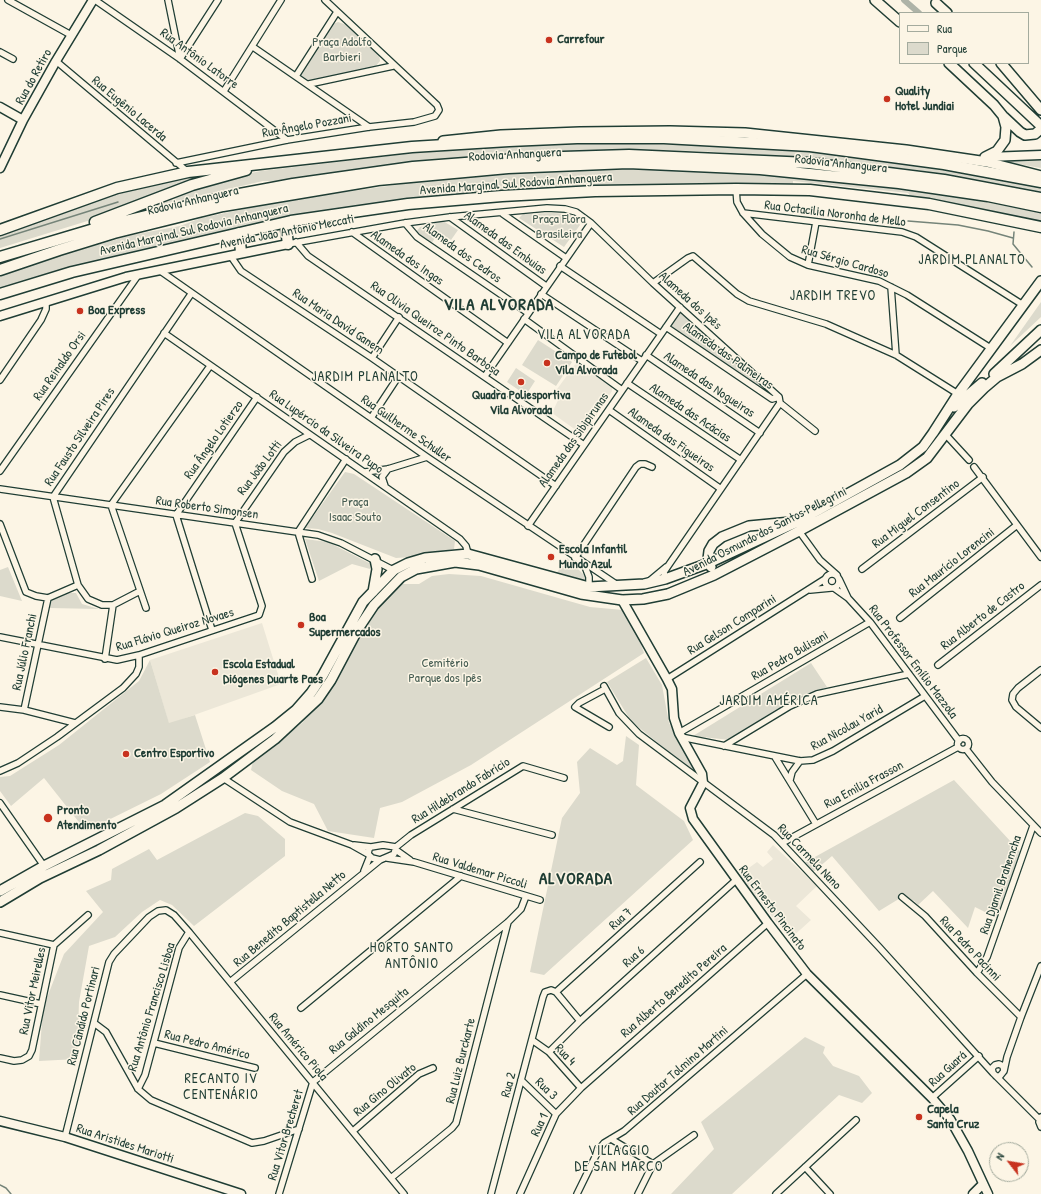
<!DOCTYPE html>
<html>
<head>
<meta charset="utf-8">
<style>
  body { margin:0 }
  #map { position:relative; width:1041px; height:1194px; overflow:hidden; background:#fcf5e5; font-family:"Patrick Hand",sans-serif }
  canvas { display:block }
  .legend { position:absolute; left:899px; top:12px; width:130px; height:52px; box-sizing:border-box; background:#fcf5e5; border:1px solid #a4ab9e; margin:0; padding:5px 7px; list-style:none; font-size:12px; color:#1f3d34 }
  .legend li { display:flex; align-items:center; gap:8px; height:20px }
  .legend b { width:20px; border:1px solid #a4ab9e }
  .north { position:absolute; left:989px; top:1142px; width:40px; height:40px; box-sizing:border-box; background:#fcf5e5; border:1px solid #a4ab9e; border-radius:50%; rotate:301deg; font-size:11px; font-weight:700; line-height:16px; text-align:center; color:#1f3d34 }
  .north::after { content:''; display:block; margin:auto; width:14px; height:18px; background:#c8321e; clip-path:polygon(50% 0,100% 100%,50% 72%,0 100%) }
</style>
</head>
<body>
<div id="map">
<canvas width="1041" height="1194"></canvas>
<ul class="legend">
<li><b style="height:5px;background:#fcf5e5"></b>Rua</li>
<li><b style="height:11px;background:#dcdacc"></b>Parque</li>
</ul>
<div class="north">N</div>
</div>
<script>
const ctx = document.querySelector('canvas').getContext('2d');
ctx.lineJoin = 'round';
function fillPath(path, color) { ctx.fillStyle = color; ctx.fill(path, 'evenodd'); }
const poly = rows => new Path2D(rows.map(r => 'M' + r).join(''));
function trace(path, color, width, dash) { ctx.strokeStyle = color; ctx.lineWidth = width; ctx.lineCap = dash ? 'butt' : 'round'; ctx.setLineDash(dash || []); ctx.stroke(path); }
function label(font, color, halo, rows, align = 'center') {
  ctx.font = font + ' "Patrick Hand",sans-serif'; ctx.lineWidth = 3; ctx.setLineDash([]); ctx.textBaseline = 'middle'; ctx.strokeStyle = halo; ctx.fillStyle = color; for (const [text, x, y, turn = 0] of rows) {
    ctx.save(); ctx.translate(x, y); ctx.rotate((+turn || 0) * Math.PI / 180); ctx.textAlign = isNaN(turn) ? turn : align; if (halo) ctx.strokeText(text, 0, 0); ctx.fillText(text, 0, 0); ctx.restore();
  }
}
const built = poly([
  [579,359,612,387,612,391,586,432,580,433,552,413,560,396,555,392],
  [262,623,281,684,169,724,150,660],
  [773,845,817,886,796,906,811,920,790,939,739,875,757,862,763,867,773,859,767,852]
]);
const green = poly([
  [338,22,347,25,374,48,379,54,380,61,375,67,309,83,299,76,331,25],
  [564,143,699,145,773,149,856,156,940,168,1041,186,1041,193,918,170,800,157,698,151,621,150,517,153,387,165,283,181,263,181,143,209,175,195,241,175,261,171,447,149],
  [1041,158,1041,168,989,159],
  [601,167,762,172,944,194,1041,213,1041,223,953,204,910,196,908,193,793,181,793,184,637,185,542,188,412,199,249,225,49,273,0,290,0,276,58,256,132,235,180,226,201,218,288,200,438,179],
  [209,174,209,176,110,214,0,248,0,233,97,198,160,182],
  [553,213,568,214,575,217,580,225,564,247,519,218,523,214],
  [443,221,458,230,451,240,439,232,431,244,416,232,420,227],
  [1041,302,1041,317,1010,346],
  [681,313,767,392,670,327],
  [538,340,572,362,556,386,522,365],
  [516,368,535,381,526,395,507,382],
  [345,472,354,474,455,541,454,549,410,557,396,558,332,533,318,529,305,528],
  [305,539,328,542,371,564,370,569,352,564,319,581],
  [567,558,592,583,556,574],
  [8,567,22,601,0,596,0,570],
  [449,574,481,576,590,607,623,610,636,630,644,653,471,765,402,802,380,808,374,838,328,831,314,804,282,791,251,770,253,761,302,723,320,702,375,609,390,593,401,584,419,584,432,576],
  [68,593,76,593,82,604,99,609,50,608,50,603,53,599],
  [646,658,662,685,669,723,696,774,631,721,607,682],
  [150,660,169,723,195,715,210,762,161,794,86,831,44,778,11,806,0,791,0,777,10,776,59,745,139,681],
  [811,663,827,687,775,710,730,740,693,736],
  [626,736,639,745,636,785,684,821,693,840,544,975,530,972,562,818,580,793,577,762,590,748,617,765,623,761],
  [954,780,1023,855,997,918,975,907,968,928,933,891,918,905,914,901,902,897,879,911,832,856,811,874,804,863],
  [245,813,258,816,285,839,285,856,194,926,172,905,160,900,142,912,115,937,89,946,79,1002,77,1059,39,1061,43,1008,64,954,103,912,86,891,111,880,112,869,149,849,157,860],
  [805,1037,825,1047,823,1053,833,1066,859,1076,872,1093,862,1103,839,1095,732,1194,671,1194,714,1149,701,1122]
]);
const stream = poly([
  [908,221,958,225,988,231,1013,238],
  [1014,232,1013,244,1032,267],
  [0,239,118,202],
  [0,1185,6,1188,11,1194]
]);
const canal = poly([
  [904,0,919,13]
]);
const street = poly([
  [8,0,71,35],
  [95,0,180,59,287,140],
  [168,0,180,59],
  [253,47,369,127],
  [0,52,13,59],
  [180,59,218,0],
  [56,61,188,172],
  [296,76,337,12],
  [309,84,393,66],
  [224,91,281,0],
  [176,163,287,140,369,127,414,122,435,116,439,110,437,105,325,0],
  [736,189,737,202,743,213,762,234,790,257,808,265,879,281,907,295,992,349],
  [743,213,902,232,916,237,1023,305],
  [503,214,566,258],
  [450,217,546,286],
  [405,223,417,237,528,313],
  [352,232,508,343],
  [296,242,308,256,584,445],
  [288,244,405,223,450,217,547,208,565,209,576,212,591,223,653,283,779,397,780,403,815,431],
  [230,255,241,271,372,358,556,486],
  [808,265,816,222],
  [560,266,661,334],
  [159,270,427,457,616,584],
  [653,283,688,258,693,256,737,294,749,301,826,324,896,355,958,394],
  [891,287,896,355],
  [541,294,642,361],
  [524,319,622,390],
  [666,327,772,399,779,397],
  [164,333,460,539,466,546,468,554],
  [646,355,760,433],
  [372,358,399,317],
  [485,376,591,223],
  [0,380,41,320,46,309,46,301],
  [627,383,741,460],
  [609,410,721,489],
  [371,418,398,377],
  [946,435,969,460],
  [974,467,1041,557],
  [0,471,139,274],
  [365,472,388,469,427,457],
  [385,486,382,477,388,469],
  [0,489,318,535,341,543,395,571],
  [0,524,26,592,36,596,48,598,78,585],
  [528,526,680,307],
  [799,531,820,560,837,575],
  [298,532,346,459],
  [298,532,312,579],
  [575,558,636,467,640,464,645,464,652,467],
  [584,564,589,577,589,587],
  [862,569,983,477],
  '825 581a7 7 0 1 1 14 0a7 7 0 1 1-14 0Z',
  [665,579,664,572,668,566,780,403],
  [839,579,848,598],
  [648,582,666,567],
  [834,588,848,598,870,622,959,741],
  [810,590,831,588],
  [140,591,113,605,102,605,88,599,78,585,53,497,191,294],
  [146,608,111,505,210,366],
  [900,618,1017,525],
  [212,630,176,515,257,397],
  [0,637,117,660,139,655,259,615,262,606,235,523,284,452,295,442,309,435],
  [105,659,113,605],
  [938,665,1041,585],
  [1041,670,1018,688,1013,694,1012,700,1016,707,1041,728],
  [667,679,825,579],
  [604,686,619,713,639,734,774,835,879,947,993,1073],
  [605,689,579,703,575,707,609,727],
  [0,707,24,710,75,723],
  [24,710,48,598],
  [679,733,870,622],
  [681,737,800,761,813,760,833,751,925,696],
  '957.5 744a5.5 5.5 0 1 1 11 0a5.5 5.5 0 1 1-11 0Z',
  [724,746,790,706,817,694,909,674],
  [966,749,992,782,1041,833],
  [775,757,816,824],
  [0,771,18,763,57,737,123,688,136,674,139,667,139,655],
  [223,778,290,822,352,845,368,854],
  [790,780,792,772,800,761],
  [0,803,44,866],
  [453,809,552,835],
  [782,843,958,747],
  [354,845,371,847],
  [383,845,396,847,394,854,380,860,372,858,368,854,369,849,371,847,383,845],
  [396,847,411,835,523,766,564,778],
  [396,850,410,860],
  [387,858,414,862,540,900],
  [364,871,370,856],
  [902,897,925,916,977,973,1021,1017],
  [0,933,54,945],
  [977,973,987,957,1033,826],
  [230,982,380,860],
  [556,992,700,862],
  [0,995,41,1004],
  [301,1008,461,876],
  [94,1023,106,1032,138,1089,151,1100,252,1143,264,1141,299,1129],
  [532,1040,549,1052,581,1088],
  [154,1043,255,1068],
  [549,1052,580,1021,736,880],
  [0,1058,14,1061,22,1060,29,1056,32,1050,54,945,88,915],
  [1004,1071,1007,1057,1021,1017,1041,966],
  [996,1076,1000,1076,1004,1071,1003,1066,999,1064,995,1065,992,1068,993,1073,1039,1119],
  [521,1080,556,1114],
  [138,1089,145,1075,179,948,189,932],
  [932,1098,979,1056],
  [1041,1117,1039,1122,1041,1127],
  [353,1131,419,1074,433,1068],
  [65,1137,109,962,114,954,149,917,158,911,166,910,174,915,189,932,404,1194],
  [611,1139,653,1164],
  [805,1167,830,1194],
  [391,1178,452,1128,456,1123,508,922],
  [279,1194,313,1082,508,922,521,909,526,896],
  [491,1194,543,997,545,992,551,990,556,992,580,1021],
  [520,1194,556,1114,581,1088,768,923],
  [577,1194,599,1149,604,1143,624,1131,807,974],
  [638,1194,653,1164,694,1135],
  [776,1194,856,1120]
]);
const secondary = poly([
  [0,107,23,120],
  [988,157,1041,155],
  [0,168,23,120,56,61,93,0],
  [0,316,126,277,288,244],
  [622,600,667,679,672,689,674,718,679,733,702,774,703,783,690,808,693,819,768,923,807,974,932,1098,950,1119,968,1151,988,1194],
  [0,1121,65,1137,241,1194],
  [973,1194,983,1184]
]);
const primary = poly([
  [875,0,900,22],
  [936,3,947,13],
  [949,63,994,105,1003,116,1006,127,1005,140,997,151,985,157],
  [974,63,1041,126],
  [1001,63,1041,110],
  [1004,117,1020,132,1025,135,1035,134,1041,129],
  [443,141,501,135,580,132,670,131,745,133,906,150,987,162,1041,176],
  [994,374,1041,330],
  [954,407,982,383],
  [711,567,708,559,709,551,713,544,722,537,749,526,791,522],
  [373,592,377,569,375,559],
  [0,891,44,866,165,805,275,727,296,710,311,693,323,675,363,602,394,570,408,563,425,558,468,554,589,587,644,584,665,579,709,563,795,523,900,465,923,447,933,433,958,394,1041,281],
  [0,902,40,878,99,850,176,808,223,778,275,739,318,699,331,680,358,629,374,605,401,577,416,569,455,562,479,565,581,594,622,600,643,599,668,594,714,575,799,531,906,473,927,458,968,404,984,388,997,377,1022,364,1041,350]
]);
const highway = poly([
  [95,222,192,185,246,170],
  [0,230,117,188,188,172,412,147,509,141,577,138,664,138,810,146,944,164,1041,182],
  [239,233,241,252],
  [288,244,286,229,291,221],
  [0,257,104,226,229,196,293,184,413,167,530,158,629,155,809,163,944,180,1041,198],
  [0,270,59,250,114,233,223,206,378,180,508,168,628,163,760,169,899,183,988,196,1041,207],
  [0,294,72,272,291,221,408,204,502,196,595,191,736,189,810,190,929,204,1041,227]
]);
const markers = [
  [549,40,4,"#c8321e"],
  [887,99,4,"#c8321e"],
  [80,311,4,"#c8321e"],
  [547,363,4,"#c8321e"],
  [521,382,4,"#c8321e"],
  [551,557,4,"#c8321e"],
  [301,625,4,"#c8321e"],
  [215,672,4,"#c8321e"],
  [126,754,4,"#c8321e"],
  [48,818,5,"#c8321e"],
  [919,1117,4,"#c8321e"]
];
const poiNames = [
  ["Carrefour",557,40],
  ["Quality",895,92],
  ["Hotel Jundiai",895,107],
  ["Boa Express",88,311],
  ["Campo de Futebol",555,356],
  ["Vila Alvorada",555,371],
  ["Quadra Poliesportiva",521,396,"center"],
  ["Vila Alvorada",521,411,"center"],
  ["Escola Infantil",559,550],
  ["Mundo Azul",559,565],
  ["Boa",309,618],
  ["Supermercados",309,633],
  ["Escola Estadual",223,665],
  ["Diógenes Duarte Paes",223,680],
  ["Centro Esportivo",134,754],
  ["Pronto",57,811],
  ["Atendimento",57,826],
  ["Capela",927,1110],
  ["Santa Cruz",927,1125]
];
const parkNames = [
  ["Praça Adolfo",342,43],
  ["Barbieri",342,58],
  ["Praça Flora",559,220],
  ["Brasileira",559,235],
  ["Praça",355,503],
  ["Isaac Souto",355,518],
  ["Cemitério",445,664],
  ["Parque dos Ipês",445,679]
];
const streetNames = [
  ["Rua Antônio Latorre",199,59,36],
  ["Rua do Retiro",34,77,-61],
  ["Rua Eugênio Lacerda",129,109,40],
  ["Rua Ângelo Pozzani",307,126,-10],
  ["Rodovia Anhanguera",515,155,-3],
  ["Rodovia Anhanguera",841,164,6],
  ["Avenida Marginal Sul Rodovia Anhanguera",516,184,-4],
  ["Rodovia Anhanguera",193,201,-13],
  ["Rua Octacilia Noronha de Mello",835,214,7],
  ["Avenida Marginal Sul Rodovia Anhanguera",194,230,-13],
  ["Avenida João Antônio Meccati",287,232,-11],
  ["Alameda das Embuias",505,243,36],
  ["Alameda dos Cedros",462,253,36],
  ["Alameda dos Ingas",407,258,35],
  ["Rua Sérgio Cardoso",845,262,16],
  ["Alameda dos Ipês",690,301,42],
  ["Rua Maria David Ganem",338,322,34],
  ["Rua Olivia Queiroz Pinto Barbosa",435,329,35],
  ["Alameda das Palmeiras",728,356,35],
  ["Rua Reinaldo Orsi",60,366,-55],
  ["Alameda das Nogueiras",709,385,34],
  ["Alameda das Acácias",690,413,34],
  ["Rua Guilherme Schuller",406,429,35],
  ["Rua Lupércio da Silveira Pupo",326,432,35],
  ["Rua Fausto Silveira Pires",80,437,-56],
  ["Rua Ângelo Lotierzo",214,440,-55],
  ["Alameda das Sibipirunas",574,440,-55],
  ["Alameda das Figueiras",671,440,35],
  ["Rua João Lotti",260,468,-53],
  ["Rua Roberto Simonsen",207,508,8],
  ["Rua Miguel Consentino",916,514,-37],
  ["Avenida Osmundo dos Santos Pellegrini",765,532,-27],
  ["Rua Maurício Lorencini",952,563,-38],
  ["Rua Alberto de Castro",983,616,-38],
  ["Rua Gelson Comparini",732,625,-32],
  ["Rua Flávio Queiroz Novaes",175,630,-17],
  ["Rua Júlio Franchi",25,652,-78],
  ["Rua Pedro Bulisani",790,656,-30],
  ["Rua Professor Emílio Mazzola",913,662,53],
  ["Rua Nicolau Yarid",847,728,-29],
  ["Rua Emilia Frasson",864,785,-28],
  ["Rua Hildebrando Fabrício",461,791,-32],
  ["Rua Carmela Nano",809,857,46],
  ["Rua Valdemar Piccoli",480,871,17],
  ["Rua Djamil Brahemcha",1001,885,-71],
  ["Rua Ernesto Pincinato",772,908,53],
  ["Rua Benedito Baptistella Netto",290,919,-40],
  ["Rua 7",621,919,-42],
  ["Rua Pedro Pacinni",970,949,47],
  ["Rua 6",634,957,-42],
  ["Rua Vitor Meirelles",33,991,-78],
  ["Rua Alberto Benedito Pereira",674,991,-41],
  ["Rua Antônio Francisco Lisboa",152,1007,-73],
  ["Rua Cândido Portinari",84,1016,-76],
  ["Rua Galdino Mesquita",369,1021,-39],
  ["Rua Pedro Américo",207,1045,14],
  ["Rua Américo Piola",298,1047,50],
  ["Rua 4",565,1055,46],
  ["Rua Luiz Burckarte",461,1061,-76],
  ["Rua Guará",948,1069,-42],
  ["Rua Doutor Tolmino Martini",678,1071,-41],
  ["Rua 2",509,1085,-75],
  ["Rua 3",546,1089,44],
  ["Rua Gino Olivato",385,1090,-39],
  ["Rua 1",540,1125,-65],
  ["Rua Vitor Brecheret",286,1135,-73],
  ["Rua Aristides Mariotti",125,1144,18]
];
const neighbourhoodNames = [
  ["JARDIM PLANALTO",972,260],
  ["JARDIM TREVO",833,296],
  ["VILA ALVORADA",584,335],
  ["JARDIM PLANALTO",365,377],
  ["JARDIM AMÉRICA",769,701],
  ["HORTO SANTO",412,948],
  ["ANTÔNIO",412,964],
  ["RECANTO IV",221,1079],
  ["CENTENÁRIO",221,1095],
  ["VILLAGGIO",619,1151],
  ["DE SAN MARCO",619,1167]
];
const districtNames = [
  ["VILA ALVORADA",499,305],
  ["ALVORADA",576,879]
];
fillPath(built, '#ece7d8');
fillPath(green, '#dcdacc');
trace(stream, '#758479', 1.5);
trace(canal, '#aeb3a7', 6);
trace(street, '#1f3d34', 8);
trace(secondary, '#1f3d34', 11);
trace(primary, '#1f3d34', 12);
trace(highway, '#1f3d34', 13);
trace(street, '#fcf5e5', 5.5);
trace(secondary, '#fcf5e5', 8);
trace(primary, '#fcf5e5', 9);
trace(highway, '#fcf5e5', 10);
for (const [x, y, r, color] of markers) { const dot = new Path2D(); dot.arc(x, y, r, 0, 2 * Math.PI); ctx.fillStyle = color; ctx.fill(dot); trace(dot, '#fcf5e5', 1.5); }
label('bold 13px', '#1f3d34', '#fcf5e5', poiNames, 'left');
label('13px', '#455c52', '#fcf5e5', parkNames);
label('13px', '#1f3d34', '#fcf5e5', streetNames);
ctx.letterSpacing = '1px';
label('14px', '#1f3d34', '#fcf5e5', neighbourhoodNames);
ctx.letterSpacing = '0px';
ctx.letterSpacing = '1px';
label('bold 17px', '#1f3d34', '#fcf5e5', districtNames);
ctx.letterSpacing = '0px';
</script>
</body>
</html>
